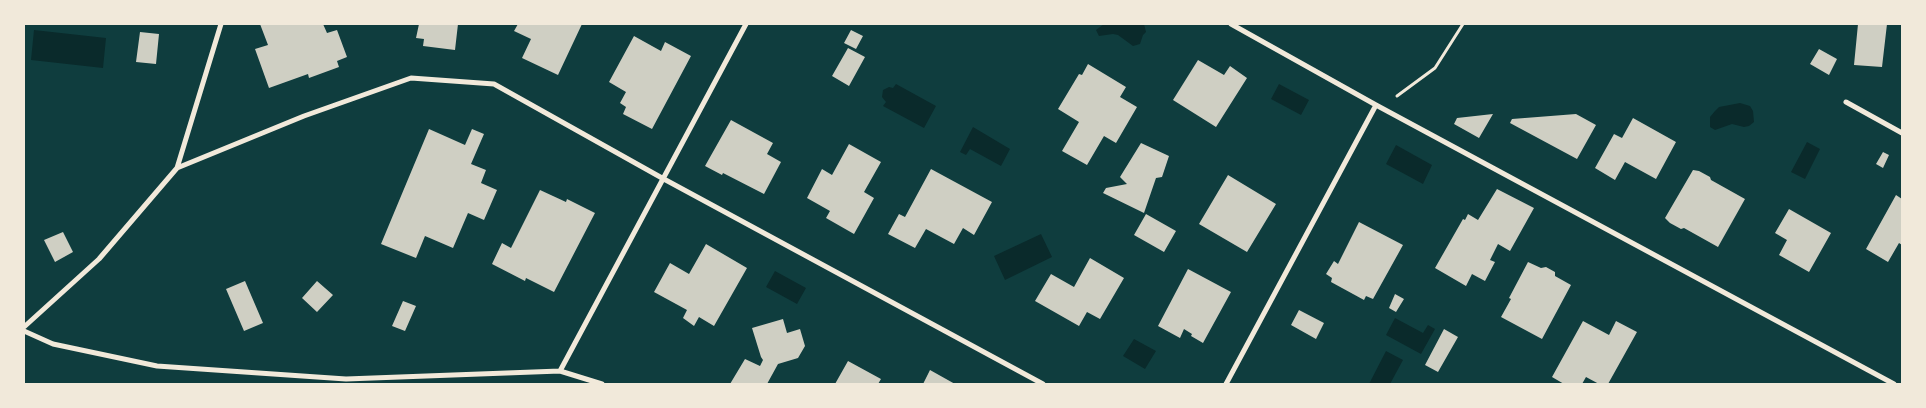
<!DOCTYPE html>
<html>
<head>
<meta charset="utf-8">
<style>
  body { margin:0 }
  #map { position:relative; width:1926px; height:408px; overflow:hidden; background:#0f3d3e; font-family:"Noto Sans",sans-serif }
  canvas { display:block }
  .frame { position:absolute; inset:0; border:25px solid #f1e9da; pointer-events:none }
</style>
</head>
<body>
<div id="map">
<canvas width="1926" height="408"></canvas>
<div class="frame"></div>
</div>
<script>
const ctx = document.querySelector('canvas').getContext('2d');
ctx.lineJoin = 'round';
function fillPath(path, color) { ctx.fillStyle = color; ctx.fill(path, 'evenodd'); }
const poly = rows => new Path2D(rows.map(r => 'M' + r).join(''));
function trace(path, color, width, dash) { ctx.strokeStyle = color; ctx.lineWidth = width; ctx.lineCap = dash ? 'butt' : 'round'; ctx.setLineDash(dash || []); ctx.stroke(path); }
const water = poly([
  [1104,24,1144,24,1146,32,1143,35,1140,44,1133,46,1118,35,1113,34,1099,36,1096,30],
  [34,30,106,38,103,68,31,60],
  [896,84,936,106,924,128,883,106,886,102,882,97,883,90,889,87,893,88],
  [1279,84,1309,100,1301,115,1271,99],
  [1740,103,1750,106,1753,111,1754,122,1749,126,1744,127,1732,124,1715,130,1710,127,1710,117,1715,111,1719,107],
  [973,127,1010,149,1001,166,970,149,966,155,960,152],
  [1807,142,1820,149,1805,179,1791,172],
  [1396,145,1432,165,1423,184,1386,164],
  [1041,234,1052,257,1005,280,994,256],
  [775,271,806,288,797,304,766,287],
  [1395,318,1423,333,1428,325,1435,329,1421,354,1386,335],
  [1134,339,1156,351,1145,369,1123,356],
  [1386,351,1403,360,1390,384,1369,384]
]);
const building = poly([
  [260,24,323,24,327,33,337,30,347,57,337,61,339,67,309,78,308,74,269,88,255,49,268,45],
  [419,24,458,24,455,50,423,46,424,39,416,38],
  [518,24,582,24,558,75,522,58,531,39,514,31],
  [1858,24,1887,24,1882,67,1854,65],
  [851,30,863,36,856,49,844,43],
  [140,32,159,34,156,64,136,62],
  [634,36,661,51,665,42,691,56,652,129,623,114,626,107,620,103,626,92,609,82],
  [848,48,865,57,849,86,832,76],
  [1819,49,1837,59,1829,75,1810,64],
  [1198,60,1224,75,1230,66,1247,78,1216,127,1173,100],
  [1088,64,1126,87,1120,97,1137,107,1116,143,1104,136,1087,165,1062,151,1079,122,1058,109,1079,74,1082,75],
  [1493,114,1479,138,1454,124,1457,118],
  [1576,114,1596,125,1577,159,1510,123,1512,119],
  [1633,118,1676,142,1656,179,1625,162,1615,180,1595,168,1614,134,1622,138],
  [731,120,773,143,767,154,781,162,764,194,723,173,722,175,705,166],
  [429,129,465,145,472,129,484,134,471,164,486,170,481,183,497,190,484,220,468,213,453,248,425,236,416,258,381,244],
  [1141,143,1169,156,1162,177,1156,178,1144,213,1103,193,1106,188,1127,184,1120,177],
  [849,144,881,162,864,192,874,198,854,234,826,218,830,211,807,198,822,169,832,175],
  [1883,152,1889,155,1883,168,1876,164],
  [931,169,992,202,974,235,963,228,954,244,926,229,915,248,888,234,899,214,905,217],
  [1693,170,1699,171,1710,177,1711,180,1745,199,1718,247,1684,228,1681,229,1670,223,1665,218],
  [1228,175,1276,204,1247,252,1199,224],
  [1497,189,1534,208,1510,251,1498,244,1490,260,1495,262,1485,281,1472,274,1466,286,1435,268,1463,219,1465,220,1468,214,1478,220],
  [540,190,566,202,567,199,595,213,554,292,526,278,525,281,492,264,502,243,511,248],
  [1896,195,1902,199,1902,245,1899,243,1888,262,1866,249],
  [1789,209,1831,233,1809,272,1779,255,1787,240,1775,233],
  [1146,214,1176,231,1164,252,1134,235],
  [1359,222,1403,245,1373,299,1366,296,1364,300,1331,282,1332,278,1326,274,1334,261,1338,264],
  [63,232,73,252,55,262,44,240],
  [706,244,747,268,714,326,699,317,694,326,683,318,687,310,654,292,670,263,689,274],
  [1090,258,1124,278,1100,319,1087,312,1079,326,1035,301,1051,274,1074,287],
  [1528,262,1541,268,1546,267,1555,272,1555,276,1571,285,1542,339,1501,317,1511,299,1509,298],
  [1188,269,1231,292,1203,343,1191,336,1192,334,1184,329,1180,338,1158,326],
  [245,281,263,323,244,331,226,289],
  [317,281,333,295,317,312,302,298],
  [1395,294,1404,299,1396,312,1389,308],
  [403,301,416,306,405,331,392,326],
  [1299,310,1324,323,1316,339,1291,325],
  [783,319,787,333,800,329,805,346,798,358,778,364,767,384,730,384,745,359,760,366,763,360,761,357,752,328],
  [1583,321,1609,335,1616,321,1637,332,1608,384,1599,384,1586,377,1582,384,1564,384,1552,377],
  [1444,329,1458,337,1438,372,1425,365],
  [848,361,881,379,878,384,835,384],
  [930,370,955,384,923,384]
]);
const path = poly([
  [1397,96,1435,68,1463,24]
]);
const minor = poly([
  [1231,24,1376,105,1894,384],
  [1846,102,1902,133],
  [177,168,221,24],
  [24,327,99,259,177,168,304,116,411,78,494,84,662,178,1043,384],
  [24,331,53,344,157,366,346,379,560,371,602,384],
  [560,371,746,24],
  [1226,384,1376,105]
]);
fillPath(water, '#0a2a2b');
fillPath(building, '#cfcfc3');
trace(path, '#f1e9da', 3);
trace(minor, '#f1e9da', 5);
</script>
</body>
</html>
